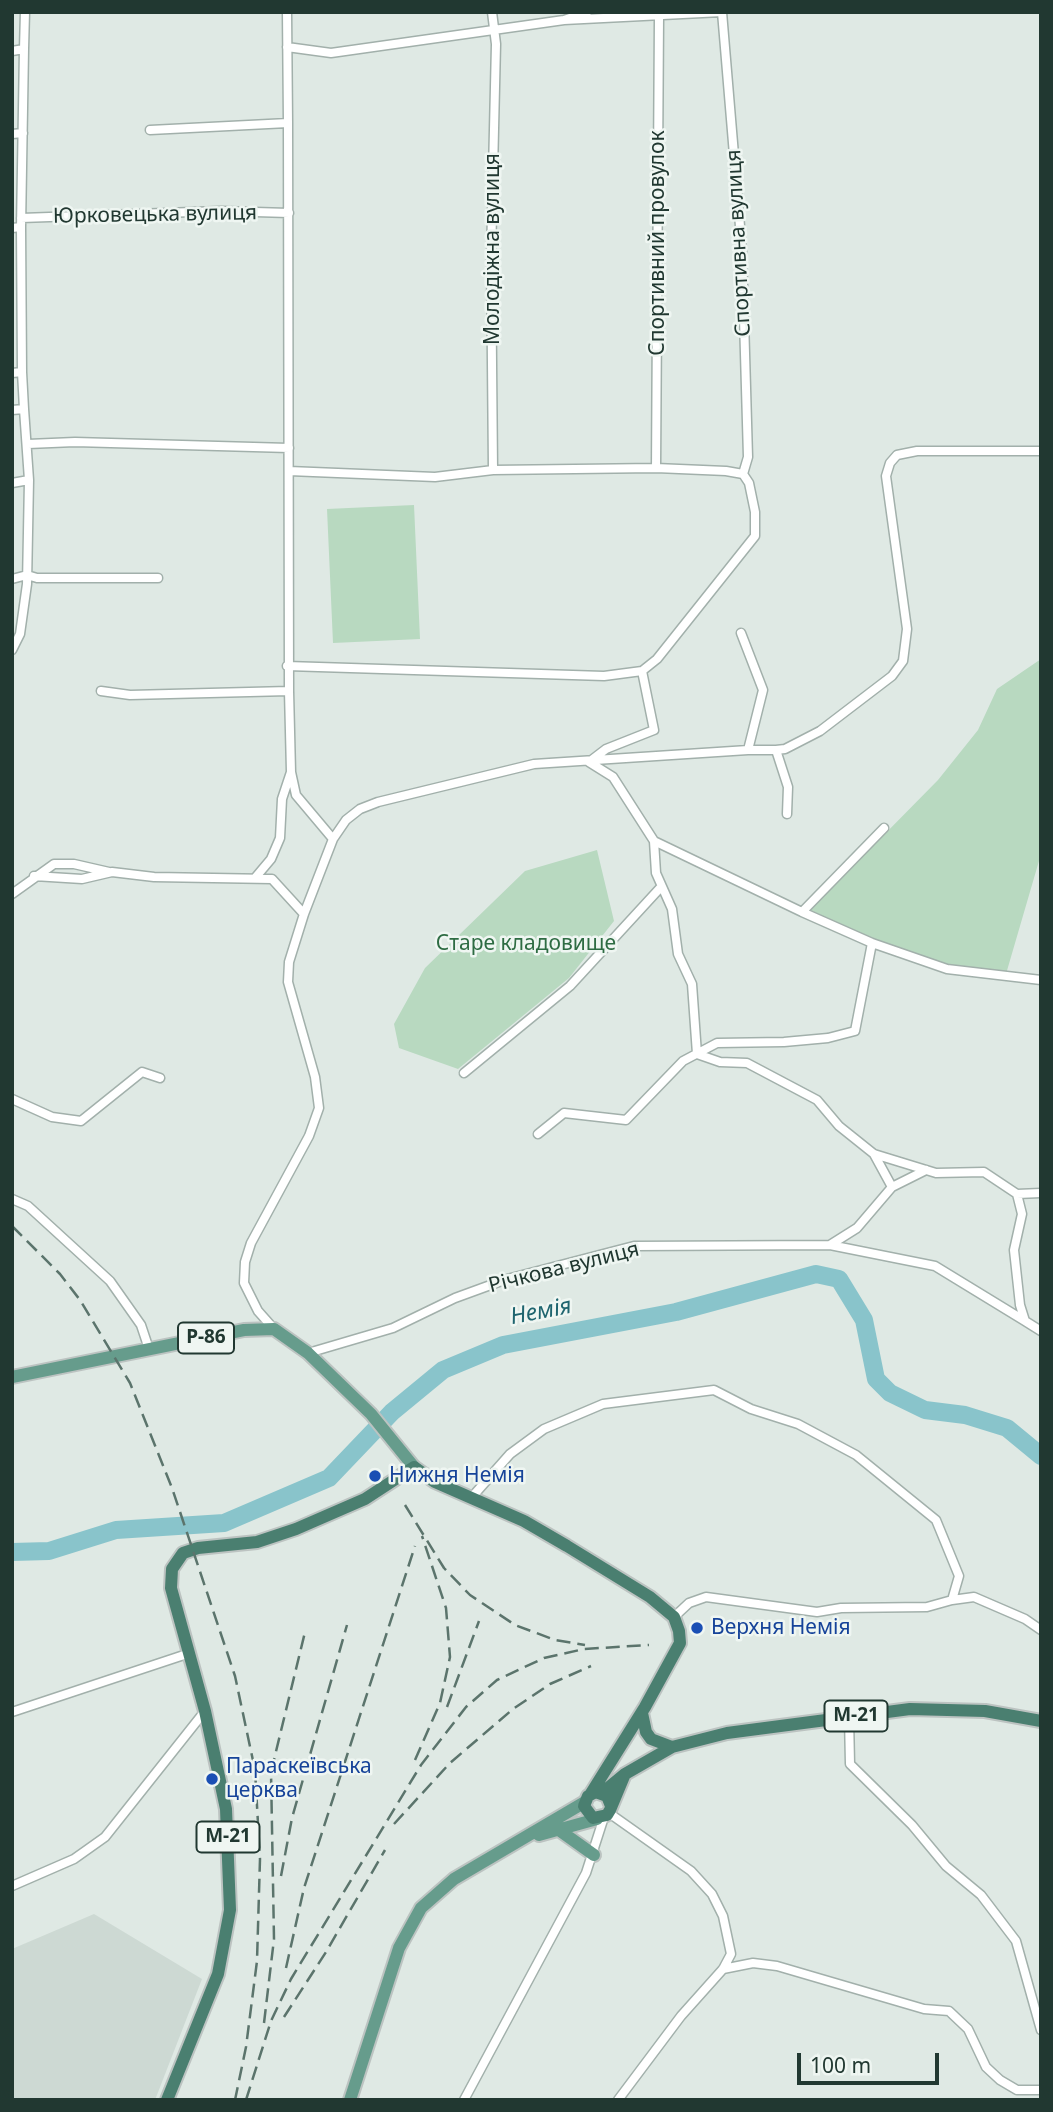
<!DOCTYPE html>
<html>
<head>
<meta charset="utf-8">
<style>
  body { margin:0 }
  #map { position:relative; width:1053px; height:2112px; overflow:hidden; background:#dfe9e4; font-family:"Noto Sans",sans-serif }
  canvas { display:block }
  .frame { position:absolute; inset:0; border:14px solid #213831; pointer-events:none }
  .scale { position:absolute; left:797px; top:2053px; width:142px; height:32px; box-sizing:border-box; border:4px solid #213831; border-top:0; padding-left:9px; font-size:21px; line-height:24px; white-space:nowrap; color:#213831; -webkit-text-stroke:5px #eff6f2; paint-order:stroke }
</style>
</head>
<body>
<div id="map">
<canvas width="1053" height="2112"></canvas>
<div class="frame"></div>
<div class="scale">100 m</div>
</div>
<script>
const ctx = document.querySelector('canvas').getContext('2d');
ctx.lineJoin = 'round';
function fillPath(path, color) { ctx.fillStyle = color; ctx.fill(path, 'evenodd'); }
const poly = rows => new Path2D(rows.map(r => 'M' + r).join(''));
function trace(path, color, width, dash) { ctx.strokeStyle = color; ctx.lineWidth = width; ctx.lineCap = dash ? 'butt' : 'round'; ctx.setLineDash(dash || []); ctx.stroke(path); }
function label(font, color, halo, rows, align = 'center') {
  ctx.font = font + ' "Noto Sans",sans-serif'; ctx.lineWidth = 5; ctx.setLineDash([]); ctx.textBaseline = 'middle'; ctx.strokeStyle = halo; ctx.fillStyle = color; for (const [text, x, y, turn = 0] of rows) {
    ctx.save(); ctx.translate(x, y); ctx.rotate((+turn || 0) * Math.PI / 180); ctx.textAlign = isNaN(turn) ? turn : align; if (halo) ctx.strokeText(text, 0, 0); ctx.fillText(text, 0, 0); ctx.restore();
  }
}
const built = poly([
  [94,1914,202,1979,155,2100,12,2100,12,1949]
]);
const green = poly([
  [414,505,420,639,333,643,327,509],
  [1041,659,1041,854,1006,974,950,965,879,942,810,910,938,780,978,730,997,689],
  [597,850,614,921,569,978,458,1069,399,1048,394,1024,425,968,525,871]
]);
const river = poly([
  [12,1552,49,1551,116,1530,224,1523,329,1478,392,1412,443,1370,503,1345,676,1312,816,1274,839,1279,864,1320,876,1379,890,1393,925,1410,965,1415,1007,1428,1041,1456]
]);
const minor = poly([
  [492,12,496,44,491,257,493,470],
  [564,20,722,12,742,250,748,457,743,474],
  [287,47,331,53,564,20,587,12],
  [12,51,24,49,25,12],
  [288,123,289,691],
  [150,130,288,123,287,12],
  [12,134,23,133],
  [21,218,221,211,289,213],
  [21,227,22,372],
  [12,228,21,227,24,49],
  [12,373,22,372,24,409,12,410],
  [28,444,75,442,289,448],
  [656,468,659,17],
  [12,483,29,480,24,409],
  [12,579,27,575,37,578,158,578],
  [741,633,763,690,748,750,776,750,788,787,787,814],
  [12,650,20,634,27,584,29,480],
  [287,666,604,676,642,671,657,659,755,536,755,512,749,483,743,474,726,471,656,468,493,470,435,477,289,471],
  [642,671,654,730,606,749,589,762,613,777,654,841,802,912],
  [101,691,130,695,289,691,291,772,282,799,280,838,271,859,255,878],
  [776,750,785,749,820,731,892,676,903,661,907,629,886,476,890,463,897,455,917,451,1041,451],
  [884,828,802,912,872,943,947,969,1041,980],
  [333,839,346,820,360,809,378,802,534,764,748,750],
  [654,841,656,873,672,909,678,954,692,984,697,1054,720,1062,747,1063,817,1100,839,1126,874,1154,936,1173,984,1172,1017,1194,1041,1193],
  [34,876,82,879,112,872,154,877,272,879,304,914],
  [12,894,54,864,74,864,109,872],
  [464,1073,570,986,661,887],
  [12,1099,52,1117,81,1121,142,1072,160,1078],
  [538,1134,564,1113,626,1120,683,1061,717,1043,784,1042,828,1038,855,1031,872,943],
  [874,1154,892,1187,926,1170],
  [1017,1194,1022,1214,1014,1250,1020,1305,1025,1321,1041,1331],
  [12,1199,28,1206,110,1281,141,1325,149,1349],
  [830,1245,935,1266,1025,1321],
  [274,1329,258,1311,244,1283,245,1262,251,1243,309,1136,319,1108,315,1077,288,982,289,962,304,914,333,839,296,795,291,772],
  [308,1353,393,1328,455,1298,507,1279,634,1246,830,1245,857,1228,892,1187],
  [472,1497,510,1454,544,1429,603,1404,714,1390,751,1409,798,1424,856,1455,936,1520,959,1576,952,1600,927,1607,841,1608,817,1612,706,1597,689,1603,674,1617],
  [952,1600,974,1597,1025,1619,1041,1630],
  [12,1712,190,1653],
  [849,1717,850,1764,912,1825,946,1866,981,1895,1016,1941,1041,2030],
  [609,1813,691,1871,712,1894,723,1916,731,1954,723,1969,681,2016,618,2100],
  [12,1886,74,1859,105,1837,205,1711],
  [723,1969,753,1963,777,1966,924,2009,949,2011,968,2029,986,2067,1000,2080,1017,2090,1041,2090],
  [464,2100,586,1873,604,1817]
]);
const primary = poly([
  [12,1377,244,1330,274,1329,308,1353,371,1414,414,1467],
  [559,1830,594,1855],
  [539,1835,597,1819],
  [350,2100,399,1948,421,1908,454,1879,585,1802]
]);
const trunk = poly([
  [642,1713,646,1732,651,1739,672,1747],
  [602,1793,625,1774,672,1747,727,1733,910,1709,985,1711,1041,1721],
  [611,1806,607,1796,596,1792,588,1796,584,1806,593,1818,607,1815,610,1810,625,1774],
  [167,2100,218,1974,230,1910,226,1809,205,1711,171,1588,172,1569,183,1553,198,1548,257,1542,296,1529,365,1499,414,1467,435,1482,524,1521,567,1546,650,1597,674,1617,679,1631,680,1643,645,1707,590,1795]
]);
const rail = poly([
  [12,1226,60,1274,80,1300,130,1383,172,1488,235,1676,255,1770,260,1859,257,1961,246,2047,235,2100],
  [405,1505,444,1568,470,1595,515,1625,555,1640,585,1645],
  [447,1707,479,1621],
  [415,1760,440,1703,450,1657,446,1608,422,1536],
  [394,1824,450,1763,513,1709,550,1684,591,1666],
  [281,1876,292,1818,347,1625],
  [286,1968,304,1888,415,1546],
  [284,2017,326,1952,385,1850],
  [264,2023,274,1939,271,1772,305,1632],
  [246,2100,271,2021,291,1979,421,1765,466,1707,497,1680,544,1658,584,1649,649,1645]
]);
const markers = [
  [375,1476,7,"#1a4fb4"],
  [697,1628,7,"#1a4fb4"],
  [212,1779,7,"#1a4fb4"]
];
const shields = [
  [206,1338,56],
  [856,1716,63],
  [228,1837,63]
];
const shieldNames = [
  ["Р-86",206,1338],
  ["М-21",856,1716],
  ["М-21",228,1837]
];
const streetNames = [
  ["Юрковецька вулиця",155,215,-1],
  ["Спортивний провулок",658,243,-90],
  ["Спортивна вулиця",739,243,-93],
  ["Молодіжна вулиця",493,249,-90],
  ["Річкова вулиця",564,1268,-14]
];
const parkNames = [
  ["Старе кладовище",526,944]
];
const transitNames = [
  ["Нижня Немія",389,1476],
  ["Верхня Немія",711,1628],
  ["Параскеївська",226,1767],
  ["церква",226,1791]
];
const waterNames = [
  ["Немія",541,1312,-11]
];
fillPath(built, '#cdd9d3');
fillPath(green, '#b8d9c0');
trace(river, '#89c4cb', 18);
trace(minor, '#a2b0ab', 11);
trace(primary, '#bcc3c1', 16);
trace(trunk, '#bcc3c1', 16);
trace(minor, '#fff', 8);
trace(primary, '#669c8c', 12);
trace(trunk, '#4a7f70', 12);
trace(rail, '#5b746c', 2.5, [14, 7]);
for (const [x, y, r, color] of markers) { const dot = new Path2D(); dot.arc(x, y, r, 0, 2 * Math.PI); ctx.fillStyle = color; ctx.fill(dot); trace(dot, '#eff6f2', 2.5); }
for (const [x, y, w] of shields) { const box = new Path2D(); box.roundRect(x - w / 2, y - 15.5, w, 31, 5); ctx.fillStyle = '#eff6f2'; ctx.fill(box); trace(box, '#213831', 2); }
label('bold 19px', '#213831', null, shieldNames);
label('21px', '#213831', '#eff6f2', streetNames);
label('21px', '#2e6c43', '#eff6f2', parkNames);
label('21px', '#164399', '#eff6f2', transitNames, 'left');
label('italic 23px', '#1f656f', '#eff6f2', waterNames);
</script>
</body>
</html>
